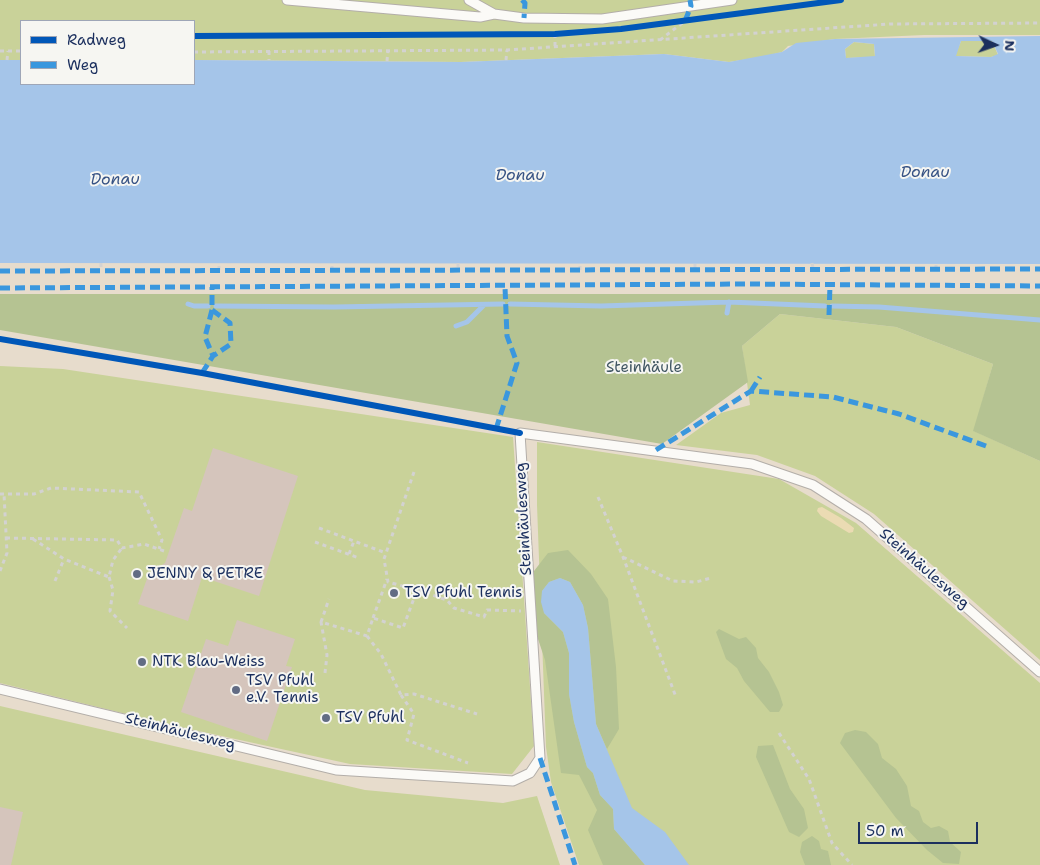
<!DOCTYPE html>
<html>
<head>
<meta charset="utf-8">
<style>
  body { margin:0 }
  #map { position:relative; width:1040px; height:865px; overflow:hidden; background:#e7dccc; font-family:"Shantell Sans",sans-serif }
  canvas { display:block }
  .legend { position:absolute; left:20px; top:20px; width:175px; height:65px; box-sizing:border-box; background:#f6f6f2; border:1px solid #9ea6b7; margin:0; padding:6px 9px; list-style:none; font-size:15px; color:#1b2f5e }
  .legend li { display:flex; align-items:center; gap:10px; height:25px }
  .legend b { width:25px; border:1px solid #9ea6b7 }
  .north { position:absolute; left:970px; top:20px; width:50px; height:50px; -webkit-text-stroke:4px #f6f6f2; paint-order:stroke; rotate:93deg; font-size:14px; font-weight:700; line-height:20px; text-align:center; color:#1b2f5e }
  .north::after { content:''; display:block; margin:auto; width:18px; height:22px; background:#1b2f5e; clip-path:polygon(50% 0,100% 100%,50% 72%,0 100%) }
  .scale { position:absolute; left:858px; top:822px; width:120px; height:22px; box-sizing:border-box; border:2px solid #1b2f5e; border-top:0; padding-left:6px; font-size:15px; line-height:18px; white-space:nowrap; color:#1b2f5e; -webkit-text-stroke:4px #f6f6f2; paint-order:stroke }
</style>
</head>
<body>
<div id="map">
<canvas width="1040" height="865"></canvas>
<ul class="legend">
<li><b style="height:6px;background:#0057b8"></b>Radweg</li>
<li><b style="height:6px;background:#3a97de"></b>Weg</li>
</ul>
<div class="north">N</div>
<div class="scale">50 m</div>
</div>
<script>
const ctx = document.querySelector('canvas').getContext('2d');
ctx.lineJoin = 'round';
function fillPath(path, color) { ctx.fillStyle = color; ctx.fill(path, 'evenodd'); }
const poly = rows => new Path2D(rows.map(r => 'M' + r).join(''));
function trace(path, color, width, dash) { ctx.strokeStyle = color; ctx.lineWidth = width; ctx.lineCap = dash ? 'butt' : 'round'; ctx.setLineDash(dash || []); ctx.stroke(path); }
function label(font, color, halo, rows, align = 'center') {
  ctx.font = font + ' "Shantell Sans",sans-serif'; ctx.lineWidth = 4; ctx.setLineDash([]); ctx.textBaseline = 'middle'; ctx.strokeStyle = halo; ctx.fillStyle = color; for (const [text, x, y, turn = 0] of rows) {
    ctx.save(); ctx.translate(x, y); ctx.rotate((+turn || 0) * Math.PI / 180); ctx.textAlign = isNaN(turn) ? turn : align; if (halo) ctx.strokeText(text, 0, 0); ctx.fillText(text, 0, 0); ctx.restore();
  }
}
const green = poly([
  [0,0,1040,0,1040,35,924,35,835,39,788,46,782,52,767,56,729,62,664,54,461,62,194,60,194,21,21,21,21,60,0,60],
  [961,41,992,41,998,55,991,57,955,56],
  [854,42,874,44,875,57,846,58,845,49],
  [780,314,896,327,993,364,974,431,1040,461,1040,660,874,514,815,476,757,455,676,445,721,413,750,405,742,346],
  [0,366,63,369,513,437,534,746,512,774,350,764,171,725,0,683],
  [537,442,779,479,856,523,1040,683,1040,865,579,865,551,782,546,747,537,505],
  [0,706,365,790,503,803,537,796,560,865,11,865,0,807]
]);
const forest = poly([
  [0,294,1040,294,1040,461,973,431,993,364,896,327,780,314,742,346,748,382,662,444,0,330],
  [568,550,591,574,608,599,616,667,619,729,607,749,596,724,588,628,583,605,570,582,560,578,549,582,542,591,544,613,563,632,569,653,569,694,574,722,587,767,593,773,600,795,613,809,614,829,645,865,603,865,588,830,597,810,579,775,561,773,545,660,534,627,534,571,548,553],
  [719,629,739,639,746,637,756,648,758,658,769,672,779,692,783,705,779,712,770,712,744,681,737,668,726,659,716,632],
  [855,730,866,732,878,744,882,758,896,769,907,786,911,806,919,811,923,822,931,828,939,826,948,831,950,842,961,852,959,864,943,863,927,850,896,818,840,743,845,733],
  [773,745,790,789,804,809,808,828,799,837,789,832,756,757,758,746],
  [812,836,819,841,821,849,828,851,831,865,805,865,800,852,802,842]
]);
const sand = poly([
  [822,507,841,518,854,528,853,532,849,533,821,516,817,511,818,508]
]);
const water = poly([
  [1040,36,1040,264,0,263,0,60,21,60,21,84,194,84,194,60,461,62,664,54,729,62,782,52,796,43,835,39],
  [961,41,992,41,998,54,991,57,956,56],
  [854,42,874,44,875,56,846,58,845,49],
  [560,578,570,582,583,605,588,628,596,724,632,808,665,832,689,865,645,865,614,829,613,809,600,795,593,773,587,767,574,722,569,694,569,653,563,632,544,613,541,602,542,591,549,582]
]);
const stream = poly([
  [188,304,194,306,208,306],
  [510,304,601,306,729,302,825,306],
  [216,306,334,307,503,304],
  [832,306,879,307,1040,320],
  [727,313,729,302],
  [456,326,467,322,484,305]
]);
const building = poly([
  [213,448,298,476,259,596,202,577,188,621,138,604,149,573,165,563,184,508,192,511],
  [237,620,295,639,286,666,292,667,267,741,181,712,206,639,228,646],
  [0,807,23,812,11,865,0,865]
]);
const path = poly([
  [555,34,555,48],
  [660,40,685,21],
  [0,51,21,51],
  [269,51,269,60],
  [194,52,507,50,890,24,1040,23],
  [7,60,8,51],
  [506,60,507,50],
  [387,61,388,51],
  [101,263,101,271],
  [458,263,458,270],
  [812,263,813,268],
  [695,264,695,268],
  [936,269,936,264],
  [219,270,219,263],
  [332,270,332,263],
  [580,270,580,264],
  [414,472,384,559,388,582,417,590],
  [0,494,34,494,51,488,139,492,162,540,159,549],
  [598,497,623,557,676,697],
  [319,528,386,553],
  [6,538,117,540,122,548,144,544,164,551],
  [33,539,64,559,109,577,113,560,122,548],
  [315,542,359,558],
  [349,554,354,541],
  [623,557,673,581,696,582,711,578],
  [0,571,7,553,4,494],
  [109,577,113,590,110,611,127,628],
  [55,581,64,559],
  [373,618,387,579],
  [321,622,329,599],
  [367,636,381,654,401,695,414,694,477,714],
  [325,673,327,655,321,622,367,636,373,618,403,628,417,590,447,600,454,608,484,617,487,610,521,611],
  [401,695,414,714,407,740,468,763],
  [779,733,809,779,832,843,852,865]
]);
const service = poly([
  [287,0,480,17,494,14],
  [469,0,494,14,524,18,602,19,732,0],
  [0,689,336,770,513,781,530,773,540,758,520,433,752,464,813,485,866,519,1040,672]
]);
const quiet = poly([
  [522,0,525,3,524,18],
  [685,21,691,6,690,0],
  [0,271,1040,269],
  [0,288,746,284,1040,286],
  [212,310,205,337,213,356],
  [829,315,830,285],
  [202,373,213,356,231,344,230,323,212,310,212,287],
  [751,391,760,377],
  [496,429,517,363,507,336,505,287],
  [656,450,751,391,833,397,899,414,986,446],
  [540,758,575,865]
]);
const cycleway = poly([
  [194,36,555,34,621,29,841,0],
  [0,339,202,373,520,433]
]);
const markers = [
  [137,574,5,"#626c84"],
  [394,593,5,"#626c84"],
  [142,662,5,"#626c84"],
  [236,690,5,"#626c84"],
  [326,718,5,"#626c84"]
];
const parkNames = [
  ["Steinhäule",644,368]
];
const streetNames = [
  ["Steinhäulesweg",524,519,-93],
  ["Steinhäulesweg",924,569,41],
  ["Steinhäulesweg",180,732,14]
];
const poiNames = [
  ["JENNY & PETRE",147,574],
  ["TSV Pfuhl Tennis",404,593],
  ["NTK Blau-Weiss",152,662],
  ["TSV Pfuhl",246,681],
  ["e.V. Tennis",246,698],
  ["TSV Pfuhl",336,718]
];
const waterNames = [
  ["Donau",925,173],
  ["Donau",520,176],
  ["Donau",115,180,-1]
];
fillPath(green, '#c9d299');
fillPath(forest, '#b5c392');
fillPath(sand, '#ebdbb3');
fillPath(water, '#a5c5e9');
trace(stream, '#a5c5e9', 5);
fillPath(building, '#d5c5bc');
trace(service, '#b3aea9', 11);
trace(path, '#d3d2d1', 3, [4, 4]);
trace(service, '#fbfaf7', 9);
trace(quiet, '#3a97de', 5, [10, 5]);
trace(cycleway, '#0057b8', 6);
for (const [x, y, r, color] of markers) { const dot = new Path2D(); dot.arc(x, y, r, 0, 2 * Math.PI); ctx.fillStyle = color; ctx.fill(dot); trace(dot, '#f6f6f2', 2); }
label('15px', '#405662', '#f6f6f2', parkNames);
label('15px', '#1b2f5e', '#f6f6f2', streetNames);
label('15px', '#1b2f5e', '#f6f6f2', poiNames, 'left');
label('italic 16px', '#365284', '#f6f6f2', waterNames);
</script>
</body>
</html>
